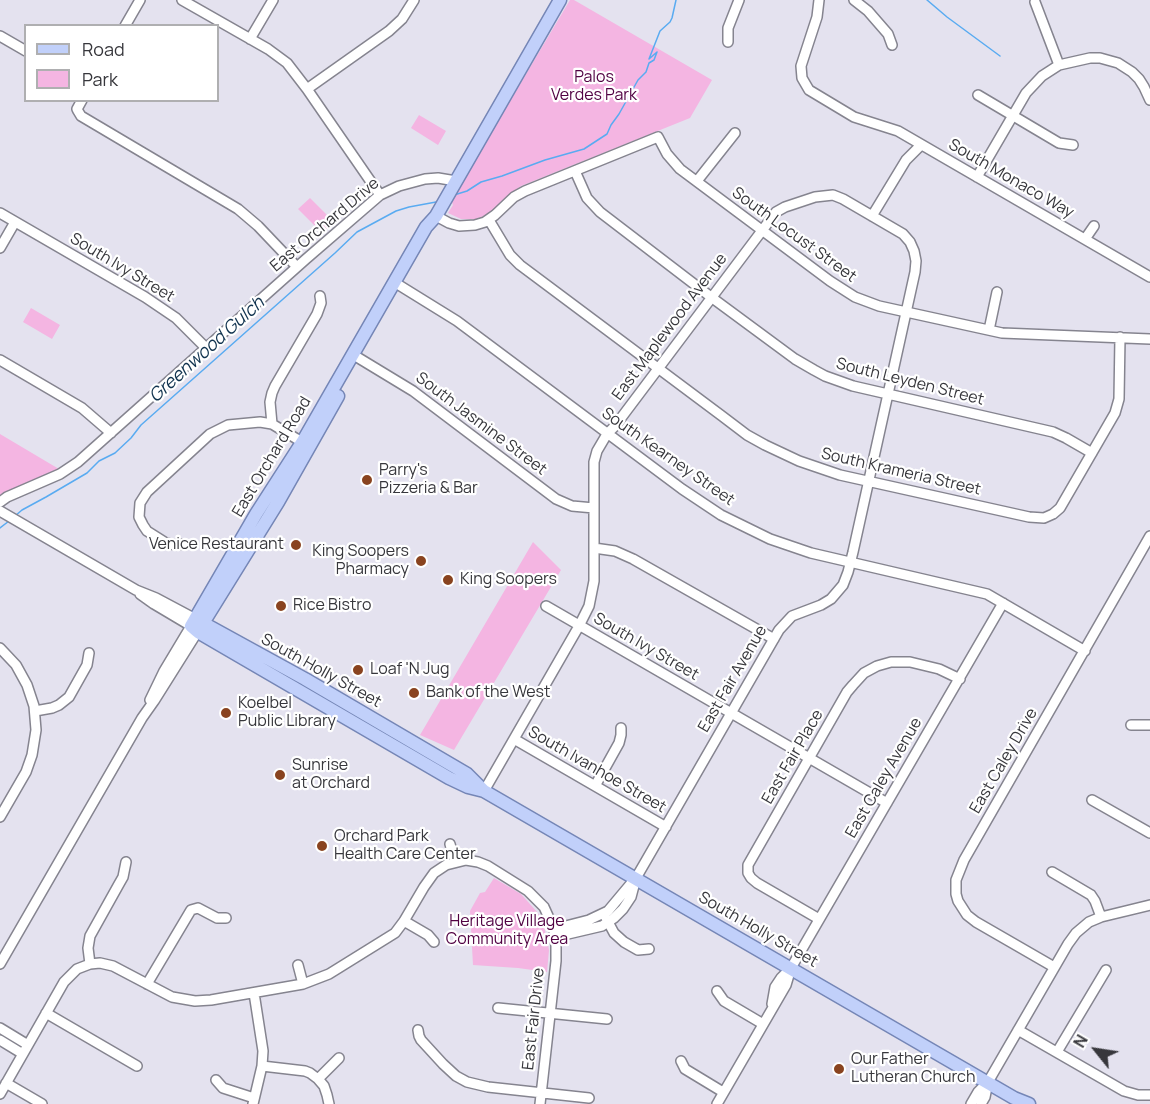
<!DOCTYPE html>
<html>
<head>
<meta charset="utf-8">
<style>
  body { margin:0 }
  #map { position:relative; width:1150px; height:1104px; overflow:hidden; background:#e4e2ef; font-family:Manrope,sans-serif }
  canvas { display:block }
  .legend { position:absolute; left:24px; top:24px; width:195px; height:78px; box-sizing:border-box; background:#fff; border:2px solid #afafb1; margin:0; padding:8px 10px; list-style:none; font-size:18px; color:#37373c }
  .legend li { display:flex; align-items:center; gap:12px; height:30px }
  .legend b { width:30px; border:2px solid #afafb1 }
  .north { position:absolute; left:1066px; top:1020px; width:60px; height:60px; -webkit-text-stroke:4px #fff; paint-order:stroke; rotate:300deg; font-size:16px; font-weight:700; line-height:24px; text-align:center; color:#37373c }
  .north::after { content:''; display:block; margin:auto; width:21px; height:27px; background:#37373c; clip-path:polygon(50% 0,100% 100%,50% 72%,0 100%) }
</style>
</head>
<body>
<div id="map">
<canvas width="1150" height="1104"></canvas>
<ul class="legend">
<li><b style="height:8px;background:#c1d0fa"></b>Road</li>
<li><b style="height:16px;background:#f4b5e2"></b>Park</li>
</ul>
<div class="north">N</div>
</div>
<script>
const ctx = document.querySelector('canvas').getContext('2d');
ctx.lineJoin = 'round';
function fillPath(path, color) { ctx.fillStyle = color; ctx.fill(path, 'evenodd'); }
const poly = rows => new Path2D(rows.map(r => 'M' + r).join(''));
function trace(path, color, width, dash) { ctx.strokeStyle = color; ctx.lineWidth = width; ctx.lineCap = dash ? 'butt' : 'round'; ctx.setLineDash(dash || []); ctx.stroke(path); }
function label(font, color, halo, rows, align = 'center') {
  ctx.font = font + ' Manrope,sans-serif'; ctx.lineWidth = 4.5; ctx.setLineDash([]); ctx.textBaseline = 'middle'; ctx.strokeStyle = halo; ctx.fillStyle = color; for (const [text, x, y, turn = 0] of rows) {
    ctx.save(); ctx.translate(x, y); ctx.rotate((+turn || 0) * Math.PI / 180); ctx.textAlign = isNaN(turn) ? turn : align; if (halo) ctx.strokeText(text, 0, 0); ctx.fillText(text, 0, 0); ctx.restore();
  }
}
const green = poly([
  [570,0,574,0,712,80,690,118,521,186,506,197,489,214,476,219,461,219,448,213,453,205,451,200],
  [419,115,446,131,438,145,411,128],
  [310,198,334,222,322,233,298,209],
  [31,308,60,325,52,339,23,322],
  [0,434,64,472,0,502],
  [533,542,561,570,454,750,420,735],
  [494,878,521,894,538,913,544,926,549,950,547,972,518,968,473,965,470,911,480,893,485,892]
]);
const stream = poly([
  [927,0,947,17,1000,56],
  [454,195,467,191,481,182,502,176,545,160,584,149,607,134,611,125,619,114,638,80,646,72,649,63,654,60,657,52,649,59,660,31,670,22,672,18,676,0],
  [15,516,22,510,46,497,87,473,99,461,115,453,131,438,141,425,335,253,357,232,396,211,409,207,436,202],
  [0,528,9,521]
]);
const minor = poly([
  [182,0,268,49,287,63,307,89,380,195],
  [819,0,817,17,801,66,802,78,809,90,854,117,898,131,1150,277],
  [854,0,868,11,888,34,892,45],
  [1035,2,1059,65],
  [125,26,140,0],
  [0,36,26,51],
  [250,39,273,0],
  [728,42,728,28,739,0],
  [307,89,389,31,402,19,414,0],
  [978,95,1059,143,1073,145],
  [82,100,77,109,78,111,81,116,238,209,258,226,297,267],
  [575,171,587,198,600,212,711,297,795,359,814,370,825,376,853,386,1053,432,1066,438,1092,453],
  [977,177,1026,93,1042,76,1059,65,1090,58,1100,58,1118,63,1132,72,1139,79,1144,87,1150,100],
  [697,181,735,133],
  [0,213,145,297,176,318,206,348],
  [436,216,449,223,459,226,475,225,485,222,495,215,514,197,525,191,658,137,667,154,680,169,830,281,855,297,879,306,1002,333,1150,339],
  [872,216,906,160,921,145],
  [489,220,510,255,520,265,722,416,747,435,765,445,799,461,840,475,1029,517,1044,518,1053,514,1060,508,1115,413,1119,399,1120,337],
  [1085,239,1094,226],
  [0,248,15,222],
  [394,282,457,321,682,489,721,515,770,539,811,553,987,594,1085,651],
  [989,330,997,292],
  [352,354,413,391,556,499,572,506,594,508],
  [0,360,82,408,111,433],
  [272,424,270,402,272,393,275,386,317,314,321,303,320,296],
  [0,502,7,497,60,474,78,462,306,259,380,195,399,186,425,179,438,178,456,181],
  [0,511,136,590,156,598,203,623,154,701,142,718,0,964],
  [183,544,175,545,166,543,147,531,143,525,139,517,140,503,147,492,210,434,228,425,260,422,272,424,297,439,307,443],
  [594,548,615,551,633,559,774,639],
  [140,594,154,604,191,626,164,671,150,700],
  [546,606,887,803],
  [0,648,16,665,27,685,34,706,36,730,32,755,26,772,0,817],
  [35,711,52,708,59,705,69,697,87,665,89,653],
  [1131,725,1150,725],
  [514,739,666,827],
  [595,786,619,743,621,735,621,728],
  [484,791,579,626,589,606,594,581,594,462,597,451,607,434,615,426,776,212,785,207,815,197,833,195,843,199,903,234,910,242,914,251,916,261,915,272,853,552,848,572,843,585,831,599,821,605,792,616,779,630,647,859,636,878,631,897,623,909,614,918,602,926,555,937],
  [1092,800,1150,833],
  [450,844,455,862],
  [1052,872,1091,895,1095,901,1101,917],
  [606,918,614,933,624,942,638,950,649,949],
  [819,919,757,883,751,878,748,873,748,865,847,692,853,685,864,673,877,666,891,662,910,662,939,669,960,679],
  [404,921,428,935,434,942],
  [554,929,589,920,608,911,634,880],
  [90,964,88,948,90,936,119,884,123,877,126,862],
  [298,965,303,984],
  [1054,967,976,922,967,915,958,901,956,894,956,880,964,860,1150,536],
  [147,984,191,910,198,908,217,918,226,918],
  [717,991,724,1001,763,1024],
  [772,1004,775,987,781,978,791,968],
  [498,1008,607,1019],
  [46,1013,137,1066],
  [0,1028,28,1045],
  [418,1030,419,1036,421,1040,443,1064,456,1076,467,1082,488,1087,589,1098],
  [1018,1030,1124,1091,1138,1095,1150,1095],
  [0,1040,23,1054],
  [1057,1052,1106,970],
  [681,1061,685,1069,723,1092],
  [262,1066,305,1071,310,1073,318,1079,324,1086,327,1095,329,1104],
  [318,1079,339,1058],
  [216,1080,223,1088,254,1098],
  [6,1083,42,1104],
  [0,1094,64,982,77,969,90,964,100,963,113,966,172,997,195,1001,211,1000,303,984,329,974,395,933,404,921,424,887,434,873,446,865,466,860,478,862,488,866,528,891,544,907,554,929,556,945,556,961,540,1104],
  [253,1104,262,1066,263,1051,254,993],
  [717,1104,786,985,791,968,1003,603],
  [971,1104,978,1092,988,1082,1068,944,1076,933,1089,922,1101,917,1150,905],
  [981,1104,985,1097,988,1082]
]);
const major = poly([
  [560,0,436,216,426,227,303,441,256,514,191,626,198,632,449,778,468,787,484,791,1014,1098,1029,1104],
  [338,396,278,502,203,623,305,679,467,774,484,791]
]);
const markers = [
  [367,480,6,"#89431f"],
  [296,545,6,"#89431f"],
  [421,561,6,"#89431f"],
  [448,580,6,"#89431f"],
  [281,606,6,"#89431f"],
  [358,670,6,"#89431f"],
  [414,693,6,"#89431f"],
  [226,713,6,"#89431f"],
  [280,775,6,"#89431f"],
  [322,846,6,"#89431f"],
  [839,1069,6,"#89431f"]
];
const parkNames = [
  ["Palos",594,78],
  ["Verdes Park",594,96],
  ["Heritage Village",507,922],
  ["Community Area",507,940]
];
const streetNames = [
  ["South Monaco Way",1011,179,30],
  ["East Orchard Drive",325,225,-40],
  ["South Locust Street",794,235,36],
  ["South Ivy Street",122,268,31],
  ["East Maplewood Avenue",670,327,-53],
  ["South Leyden Street",910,382,14],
  ["South Jasmine Street",481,424,37],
  ["East Orchard Road",272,457,-59],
  ["South Kearney Street",668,457,35],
  ["South Krameria Street",901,472,13],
  ["South Ivy Street",646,647,30],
  ["South Holly Street",321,671,29],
  ["East Fair Avenue",733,679,-60],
  ["East Fair Place",793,757,-60],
  ["East Caley Drive",1004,761,-60],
  ["South Ivanhoe Street",597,770,30],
  ["East Caley Avenue",884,778,-60],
  ["South Holly Street",758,930,30],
  ["East Fair Drive",534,1019,-84]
];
const poiNames = [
  ["Parry's",379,471],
  ["Pizzeria & Bar",379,489],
  ["Venice Restaurant",284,545,"right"],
  ["King Soopers",409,552,"right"],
  ["Pharmacy",409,570,"right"],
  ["King Soopers",460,580],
  ["Rice Bistro",293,606],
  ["Loaf 'N Jug",370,670],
  ["Bank of the West",426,693],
  ["Koelbel",238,704],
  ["Public Library",238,722],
  ["Sunrise",292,766],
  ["at Orchard",292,784],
  ["Orchard Park",334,837],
  ["Health Care Center",334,855],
  ["Our Father",851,1060],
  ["Lutheran Church",851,1078]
];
const waterNames = [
  ["Greenwood Gulch",207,350,-42]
];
fillPath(green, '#f4b5e2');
trace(stream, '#59abf1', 1.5);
trace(minor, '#85848f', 12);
trace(major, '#7586b6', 15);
trace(minor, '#fff', 9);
trace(major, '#c1d0fa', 12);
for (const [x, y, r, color] of markers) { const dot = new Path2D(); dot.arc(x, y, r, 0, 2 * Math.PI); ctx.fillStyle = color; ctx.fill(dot); trace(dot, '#fff', 2); }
label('16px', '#510243', '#fff', parkNames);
label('16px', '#37373c', '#fff', streetNames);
label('16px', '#37373c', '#fff', poiNames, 'left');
label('italic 18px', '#11334f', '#fff', waterNames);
</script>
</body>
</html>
